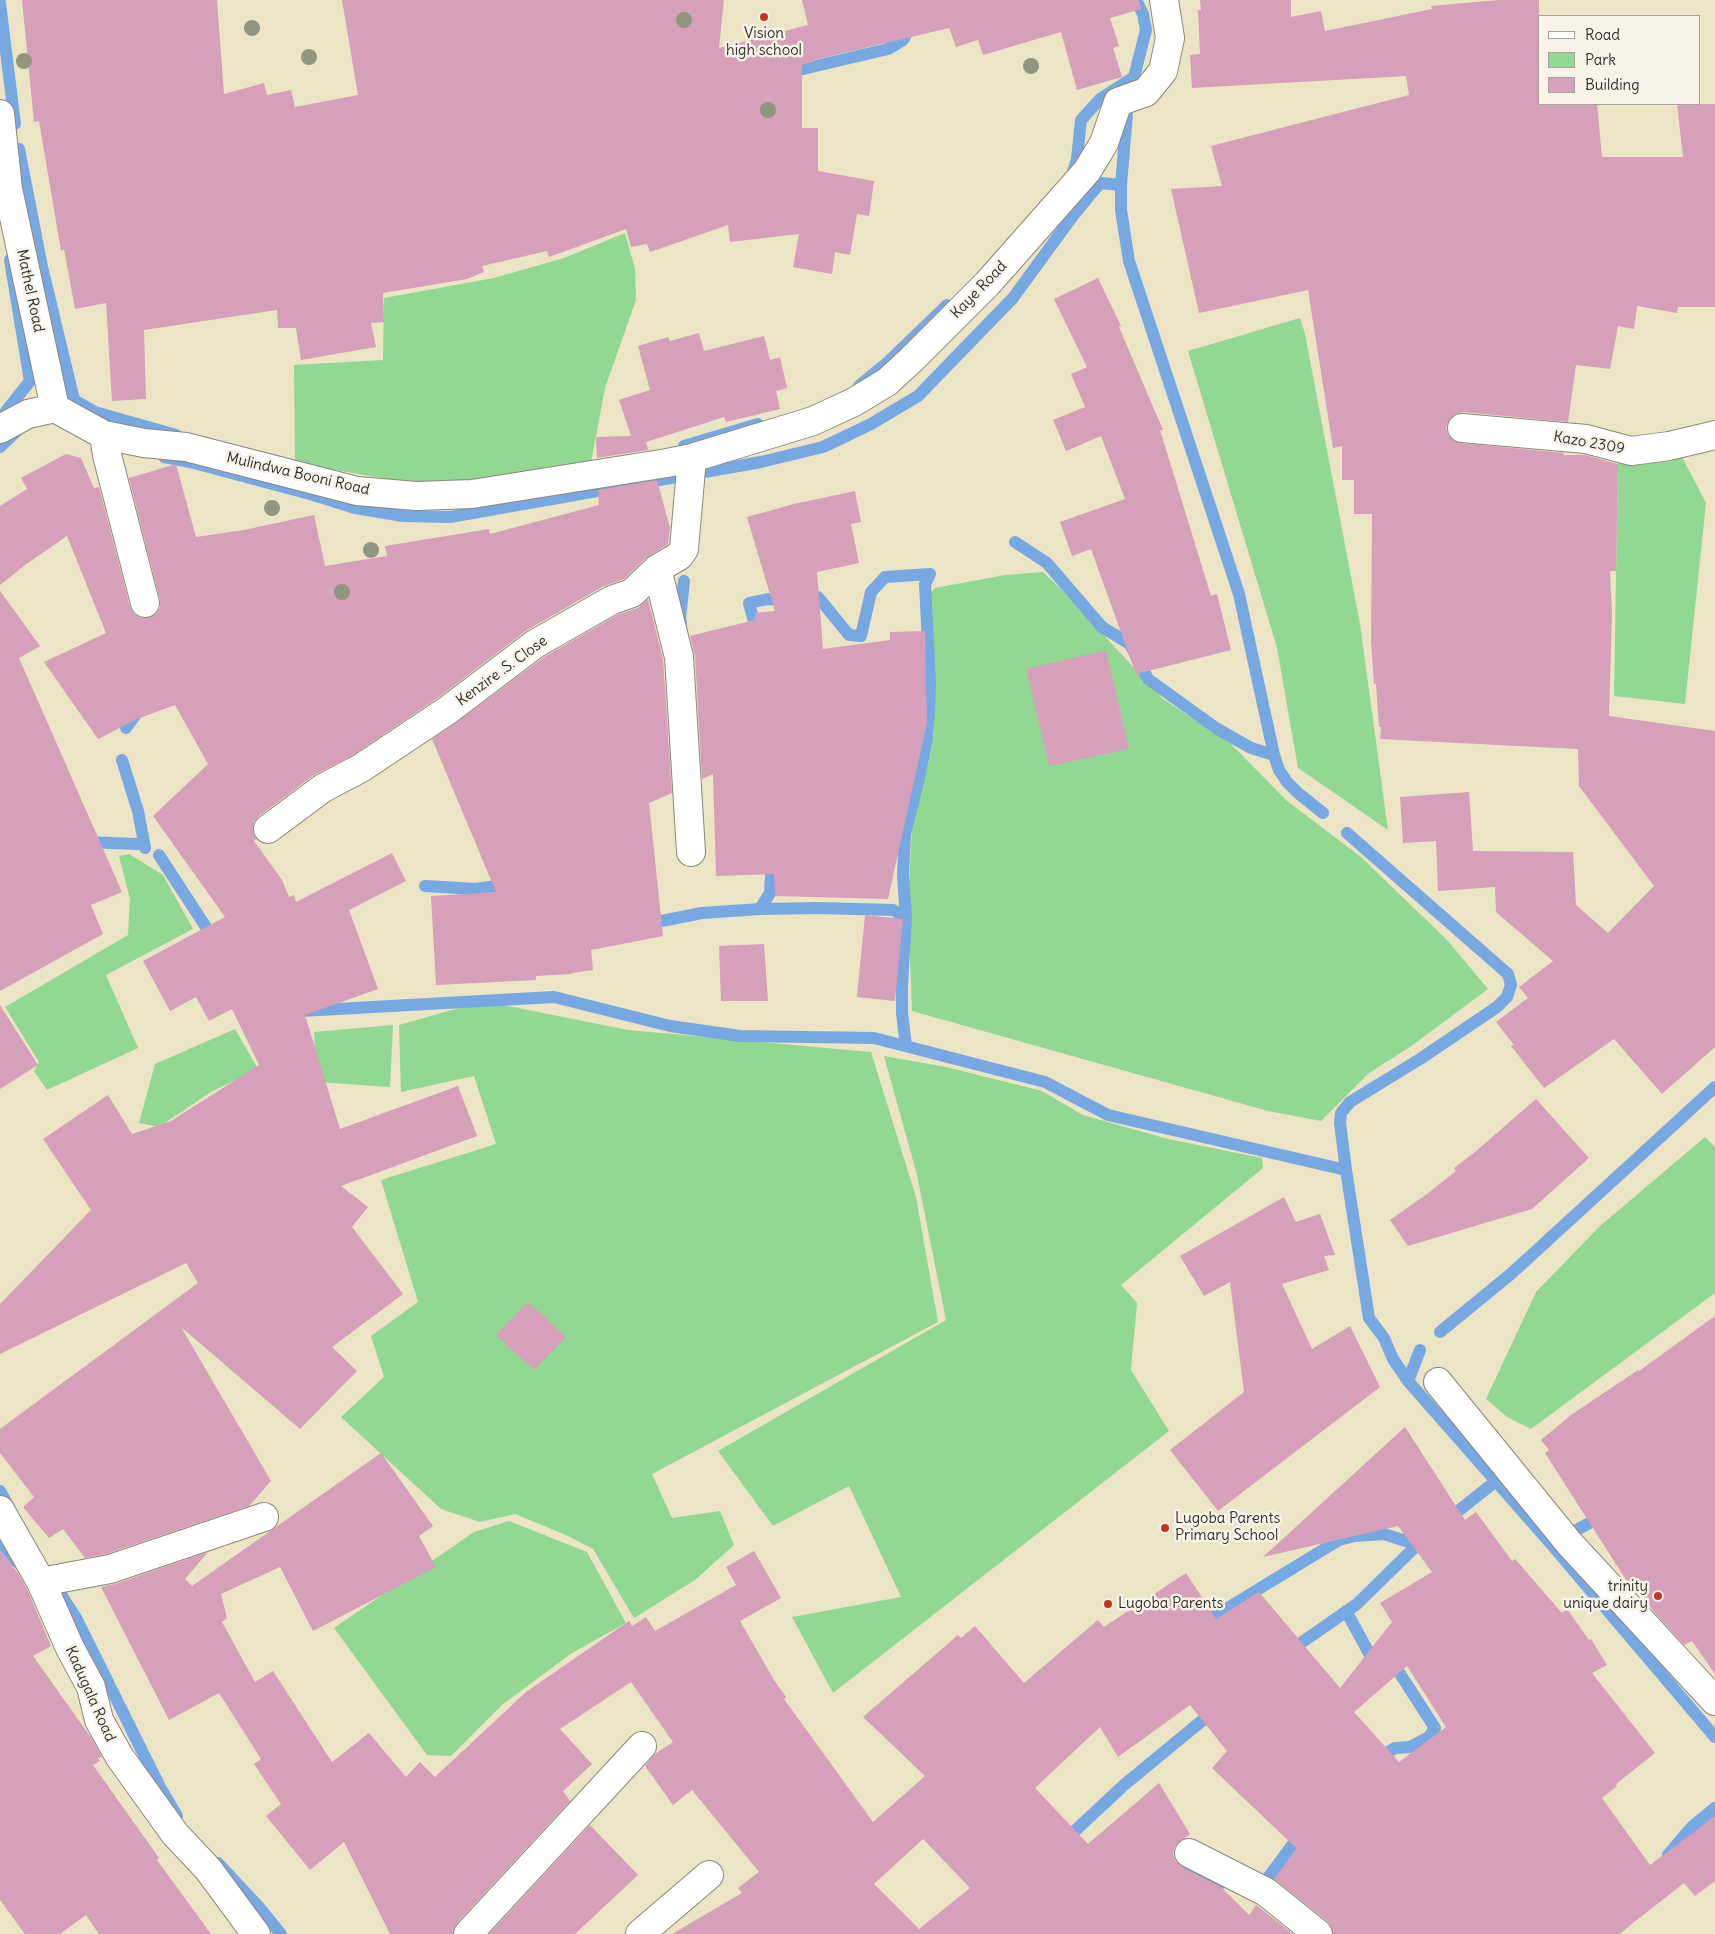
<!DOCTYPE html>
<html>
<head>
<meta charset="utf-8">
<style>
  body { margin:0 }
  #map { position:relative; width:1715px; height:1934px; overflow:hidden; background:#ebe4c5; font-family:Delius,sans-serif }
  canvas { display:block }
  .legend { position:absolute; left:1538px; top:15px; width:162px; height:90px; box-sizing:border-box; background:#f7f3e8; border:1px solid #a5a39c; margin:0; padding:6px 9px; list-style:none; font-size:15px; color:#2b2b2b }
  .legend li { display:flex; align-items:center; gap:10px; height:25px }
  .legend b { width:25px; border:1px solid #a5a39c }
</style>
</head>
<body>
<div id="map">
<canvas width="1715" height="1934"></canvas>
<ul class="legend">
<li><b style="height:6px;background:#fff"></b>Road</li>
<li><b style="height:14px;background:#93d892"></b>Park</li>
<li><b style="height:14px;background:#d69fba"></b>Building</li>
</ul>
</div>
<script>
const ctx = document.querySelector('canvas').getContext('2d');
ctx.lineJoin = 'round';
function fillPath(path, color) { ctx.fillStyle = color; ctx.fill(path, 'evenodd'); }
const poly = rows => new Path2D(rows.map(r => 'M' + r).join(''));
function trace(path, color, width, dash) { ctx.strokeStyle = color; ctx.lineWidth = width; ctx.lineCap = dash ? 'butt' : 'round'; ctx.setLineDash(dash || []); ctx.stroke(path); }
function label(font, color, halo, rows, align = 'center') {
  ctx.font = font + ' Delius,sans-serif'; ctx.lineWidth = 5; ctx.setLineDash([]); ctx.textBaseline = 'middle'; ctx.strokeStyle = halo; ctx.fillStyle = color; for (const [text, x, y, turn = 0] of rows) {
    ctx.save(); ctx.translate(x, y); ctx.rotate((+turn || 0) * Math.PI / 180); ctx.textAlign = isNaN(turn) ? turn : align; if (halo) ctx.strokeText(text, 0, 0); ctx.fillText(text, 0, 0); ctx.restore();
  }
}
const green = poly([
  [625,233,635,269,636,300,605,388,590,468,532,475,415,484,295,463,294,365,383,360,384,298,494,278,564,258],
  [1300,318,1305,334,1360,624,1388,830,1298,768,1277,648,1188,351],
  [1678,449,1706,503,1685,704,1614,696,1618,458],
  [1043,572,1060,588,1163,699,1230,743,1287,801,1361,857,1448,941,1488,989,1410,1047,1369,1073,1321,1121,1268,1111,912,1011,908,902,912,827,934,734,929,594,935,588,1005,575],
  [129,854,163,875,193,929,106,975,138,1048,47,1090,34,1071,39,1062,5,1007,128,935,130,899,119,856],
  [483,1001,628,1030,871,1052,916,1197,938,1322,652,1474,672,1518,720,1511,734,1545,695,1580,634,1618,593,1549,568,1536,515,1514,480,1522,441,1509,341,1417,384,1377,371,1336,418,1302,381,1180,496,1144,474,1076,401,1092,399,1025],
  [393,1025,390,1087,317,1082,314,1032],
  [235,1029,258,1069,211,1092,159,1127,139,1123,155,1064],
  [884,1056,946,1067,1042,1091,1083,1115,1168,1139,1262,1158,1263,1168,1121,1285,1137,1303,1131,1370,1169,1431,833,1693,792,1617,901,1597,849,1486,773,1526,718,1451,946,1320,917,1175],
  [1705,1137,1715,1147,1715,1293,1531,1429,1507,1417,1486,1399,1536,1292,1600,1226],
  [509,1521,587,1552,626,1623,572,1653,502,1705,451,1756,427,1755,334,1628,474,1532]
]);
const stream = poly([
  [0,3,15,124],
  [786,73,888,49,903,40,912,25],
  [1127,114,1121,185,1121,210,1129,261,1239,594,1274,755,1279,770,1287,782,1298,793,1323,813],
  [19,149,42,267,74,400,95,412,176,435],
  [1071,179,1077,159,1081,120,1100,99,1134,77,1146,30,1143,14,1136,0],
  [859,386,887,363,947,305],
  [0,419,30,381,10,260],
  [684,446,758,424],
  [0,447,18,430],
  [164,457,190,462,310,494,355,508,403,516,450,517,761,462,823,447,871,424,918,396,1013,298,1072,217,1100,183,1121,185],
  [1015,542,1047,563,1102,627,1130,644,1148,679,1216,728,1251,748,1274,755],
  [806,605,818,597,849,635,861,636,871,592,885,577,930,574,925,584,930,684,929,709,927,738,918,782,905,834,903,875,906,918],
  [681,623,680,618,684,581],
  [758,637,749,603,768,599,779,600,782,607],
  [126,728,139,710],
  [122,760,138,811,145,848],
  [1347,833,1508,974,1511,985,1507,997,1497,1007,1420,1059,1350,1102,1341,1113,1340,1123,1346,1170,1369,1318,1384,1338,1393,1359,1408,1381,1552,1545,1715,1737],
  [85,842,137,844],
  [159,855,215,941],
  [425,886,476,889,509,884],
  [760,909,770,893,772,857],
  [646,924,702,913,760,909,819,908,893,910,906,918,902,986,902,1013,906,1046],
  [301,1011,554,997,670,1026,740,1036,874,1038,1045,1082,1108,1115,1346,1170],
  [1440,1332,1512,1273,1715,1087],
  [1408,1381,1420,1350],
  [0,1491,11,1511],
  [1447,1520,1496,1481],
  [1562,1538,1604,1515],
  [0,1541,17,1562],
  [53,1582,76,1618,160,1787,177,1816],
  [1346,1611,1369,1653,1395,1666,1435,1728,1429,1737,1410,1747,1395,1748,1375,1760],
  [1203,1623,1339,1540,1355,1536,1384,1534,1418,1545],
  [1288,1652,1357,1604,1412,1550,1426,1538],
  [1064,1841,1124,1785,1215,1710],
  [1668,1855,1692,1827,1715,1808],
  [218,1863,258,1906,281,1934],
  [1178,1869,1184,1869,1221,1883],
  [1261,1891,1267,1879,1293,1844,1304,1833]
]);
const building = poly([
  [22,0,217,0,224,94,264,83,267,95,291,90,295,107,358,95,342,0,724,0,719,48,808,25,802,0,1139,0,1141,9,1110,18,1119,46,1113,48,1122,77,1077,90,1061,32,983,55,978,40,956,47,949,28,814,60,814,62,802,65,802,128,818,128,818,171,874,181,869,216,857,214,850,255,835,252,832,274,793,267,799,234,730,242,728,225,650,252,647,244,631,247,626,229,549,257,547,251,482,266,484,272,467,279,383,293,384,322,371,323,376,347,301,360,296,328,278,328,277,310,144,330,146,399,112,401,106,303,75,309,64,249,61,251,39,121,34,122],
  [1200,0,1291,0,1291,17,1321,11,1325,31,1432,9,1431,6,1499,0,1539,0,1539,104,1597,104,1602,157,1683,157,1677,104,1715,104,1715,307,1678,307,1677,313,1637,306,1634,329,1618,326,1610,369,1576,365,1568,422,1463,412,1456,414,1450,419,1446,427,1448,435,1453,440,1460,443,1564,453,1563,455,1585,455,1618,464,1616,571,1610,571,1612,613,1609,716,1715,731,1715,1047,1662,1094,1614,1039,1544,1088,1511,1046,1514,1045,1496,1022,1528,998,1519,987,1553,961,1496,912,1495,887,1438,891,1436,841,1403,843,1400,797,1469,792,1473,851,1573,852,1576,905,1608,933,1654,886,1579,786,1578,749,1380,739,1381,727,1379,727,1376,684,1374,684,1371,642,1372,514,1354,514,1354,480,1342,480,1342,446,1333,448,1308,290,1199,313,1171,189,1222,186,1211,146,1409,95,1406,76,1192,88,1190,55,1200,54,1198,10,1201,10],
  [1098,278,1121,326,1119,327,1163,430,1160,430,1211,596,1217,594,1231,650,1136,674,1091,549,1072,556,1060,522,1125,499,1101,436,1066,451,1053,420,1085,407,1071,374,1087,367,1054,299],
  [699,333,704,351,764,336,770,360,780,357,787,388,776,391,780,409,726,422,724,417,646,442,648,450,597,458,596,437,631,436,619,400,650,390,638,346,668,337,670,341],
  [66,454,81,458,94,488,99,487,130,607,134,614,141,618,149,618,156,614,160,608,160,600,129,478,176,464,196,537,244,530,314,515,325,566,387,556,385,546,489,529,490,534,599,505,598,490,657,480,670,528,668,544,646,558,624,579,604,586,527,630,439,697,353,755,314,775,259,816,254,822,253,831,256,839,254,841,282,880,289,897,294,895,296,902,392,853,406,881,349,910,378,989,305,1015,340,1129,458,1086,477,1136,341,1186,368,1207,352,1227,403,1294,332,1347,357,1371,300,1429,181,1327,271,1481,249,1506,106,1554,85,1558,63,1529,49,1538,23,1507,34,1497,0,1453,0,1429,198,1283,186,1263,0,1354,0,1304,91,1210,43,1139,108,1095,132,1134,171,1121,259,1065,232,1009,209,1021,196,997,170,1011,143,961,225,917,153,816,208,764,175,705,137,719,98,739,44,662,106,633,67,536,25,565,0,585,0,506,27,489,21,478],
  [855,491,861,522,851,524,859,563,817,572,823,649,890,640,890,632,925,631,927,723,888,899,775,896,774,874,716,876,713,774,702,779,695,656,690,636,755,620,755,613,775,611,747,517,794,504],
  [0,591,40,646,19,658,122,892,91,905,103,934,0,991],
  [648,599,663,659,672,793,649,803,663,936,591,950,593,970,572,973,572,974,536,976,536,980,436,985,431,896,496,892,432,739,457,722,544,657,619,614,638,608],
  [1106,650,1129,749,1049,766,1026,669],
  [865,915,903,919,895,1001,857,997],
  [764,944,768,1001,721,1001,719,946],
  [0,1005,38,1065,0,1089],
  [1536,1099,1589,1158,1532,1209,1408,1246,1390,1220,1427,1194,1456,1171,1454,1168,1475,1152],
  [1284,1197,1296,1222,1320,1214,1335,1255,1324,1256,1329,1270,1282,1284,1312,1349,1350,1326,1380,1387,1218,1511,1170,1450,1244,1392,1230,1282,1204,1296,1180,1256],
  [528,1302,566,1337,534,1370,496,1335],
  [1715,1316,1715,1674,1692,1641,1684,1645,1653,1611,1633,1579,1628,1583,1545,1453,1549,1450,1541,1440,1571,1415,1638,1370,1639,1371],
  [1405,1427,1465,1520,1476,1512,1512,1561,1515,1559,1562,1613,1567,1609,1589,1640,1591,1639,1607,1665,1592,1673,1655,1753,1616,1784,1617,1786,1602,1798,1650,1865,1715,1816,1715,1881,1695,1896,1684,1883,1619,1934,1333,1934,1332,1928,1328,1922,1274,1879,1297,1849,1212,1768,1227,1751,1190,1705,1118,1757,1100,1727,1035,1788,1088,1844,1159,1783,1190,1834,1175,1846,1173,1854,1176,1862,1182,1867,1221,1887,1249,1915,1256,1905,1293,1934,672,1934,742,1893,738,1888,759,1872,692,1790,673,1805,645,1766,655,1754,673,1742,631,1682,560,1729,592,1764,563,1791,570,1801,457,1923,453,1934,390,1934,344,1842,310,1870,266,1816,281,1804,254,1764,261,1759,219,1693,169,1720,101,1587,115,1584,208,1552,185,1579,192,1586,381,1453,433,1526,419,1536,436,1567,313,1631,280,1567,221,1594,227,1618,222,1622,255,1682,273,1671,332,1762,369,1733,406,1777,420,1762,435,1777,526,1692,629,1621,632,1626,646,1617,655,1631,736,1585,726,1567,754,1551,781,1598,740,1621,774,1680,786,1697,784,1699,873,1822,925,1776,863,1717,958,1635,961,1638,975,1626,1024,1683,1098,1620,1104,1627,1186,1573,1216,1619,1259,1592,1340,1688,1392,1622,1380,1603,1432,1572,1398,1526,1263,1557],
  [1407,1666,1446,1727,1399,1762,1354,1712],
  [923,1839,970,1888,919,1929,874,1884],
  [0,1551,18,1573,27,1589,51,1646,33,1656,92,1739,102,1757,98,1758,100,1761,93,1765,159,1858,157,1860,211,1934,99,1934,86,1915,60,1934,25,1934,0,1900],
  [590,1825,638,1875,575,1934,489,1934]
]);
const street = poly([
  [0,114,8,189,55,408,28,414,0,429],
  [55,408,104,435,144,443,186,447,357,491,416,496,472,494,667,463,692,458,813,421,854,402,887,382,912,359,987,284,1087,171,1104,143,1118,102,1146,92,1163,71,1170,38,1164,0],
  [1462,428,1586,439,1631,451,1669,446,1715,435],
  [104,435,107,455,145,603],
  [657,569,679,657,691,852],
  [268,829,323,788,361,768,448,710,535,644,612,600,632,593,657,569,679,556,684,549,692,458],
  [1438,1382,1569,1543,1715,1701],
  [0,1510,41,1582,70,1648,91,1687,99,1720,119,1756,175,1834,208,1869,256,1934],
  [41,1582,110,1569,264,1517],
  [1189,1853,1266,1892,1318,1934],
  [468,1934,642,1746],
  [640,1934,709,1875]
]);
const trees = [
  [684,20],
  [252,28],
  [309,57],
  [24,61],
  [1031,66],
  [768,110],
  [272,508],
  [371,550],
  [342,592]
];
const markers = [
  [764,17,5,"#c8321e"],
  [1165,1528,5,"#c8321e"],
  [1658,1596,5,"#c8321e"],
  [1108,1604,5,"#c8321e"]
];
const poiNames = [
  ["Vision",764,34,"center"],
  ["high school",764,51,"center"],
  ["Lugoba Parents",1175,1519],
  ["Primary School",1175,1536],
  ["trinity",1648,1587,"right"],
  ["unique dairy",1648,1604,"right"],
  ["Lugoba Parents",1118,1604]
];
const streetNames = [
  ["Kaye Road",979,290,-46],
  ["Mathel Road",30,291,78],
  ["Kazo 2309",1589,443,10],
  ["Mulindwa Booni Road",298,474,13],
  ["Kenzire .S. Close",502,671,-36],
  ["Kadugala Road",90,1694,66]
];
fillPath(green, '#93d892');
trace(stream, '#78a8e2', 12);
fillPath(building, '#d69fba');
trace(street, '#8b8878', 30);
trace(street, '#fff', 28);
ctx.fillStyle = '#90967f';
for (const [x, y] of trees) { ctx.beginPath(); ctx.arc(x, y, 8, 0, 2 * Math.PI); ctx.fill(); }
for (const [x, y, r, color] of markers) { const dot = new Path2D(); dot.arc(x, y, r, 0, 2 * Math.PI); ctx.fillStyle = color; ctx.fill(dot); trace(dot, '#f7f3e8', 2); }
label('15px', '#2b2b2b', '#f7f3e8', poiNames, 'left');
label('15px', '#2b2b2b', '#f7f3e8', streetNames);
</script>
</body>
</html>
